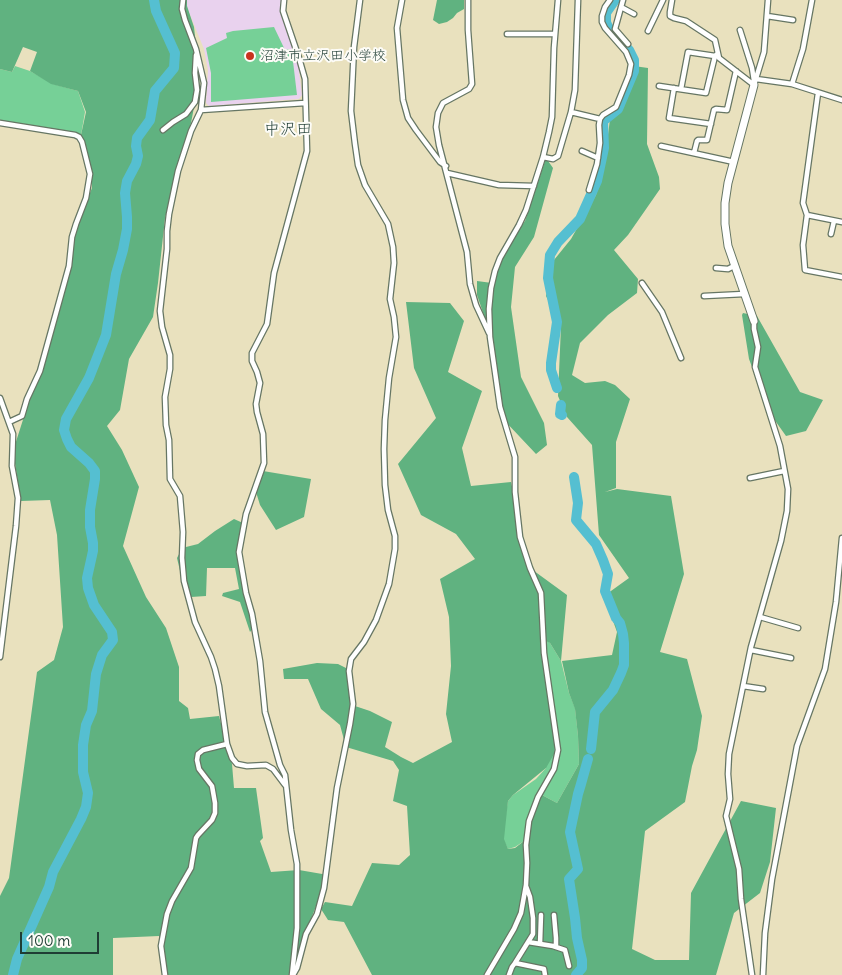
<!DOCTYPE html>
<html>
<head>
<meta charset="utf-8">
<style>
  body { margin:0 }
  #map { position:relative; width:842px; height:975px; overflow:hidden; background:#e9e1be; font-family:Delius,sans-serif }
  canvas { display:block }
  .scale { position:absolute; left:20px; top:932px; width:79px; height:22px; box-sizing:border-box; border:2px solid #1f3d34; border-top:0; padding-left:6px; font-size:15px; line-height:18px; white-space:nowrap; color:#1f3d34; -webkit-text-stroke:4px #fdfcf7; paint-order:stroke }
</style>
</head>
<body>
<div id="map">
<canvas width="842" height="975"></canvas>
<div class="scale">100 m</div>
</div>
<script>
const ctx = document.querySelector('canvas').getContext('2d');
ctx.lineJoin = 'round';
function fillPath(path, color) { ctx.fillStyle = color; ctx.fill(path, 'evenodd'); }
const poly = rows => new Path2D(rows.map(r => 'M' + r).join(''));
function trace(path, color, width, dash) { ctx.strokeStyle = color; ctx.lineWidth = width; ctx.lineCap = dash ? 'butt' : 'round'; ctx.setLineDash(dash || []); ctx.stroke(path); }
function label(font, color, halo, rows, align = 'center') {
  ctx.font = font + ' Delius,"Klee One",sans-serif'; ctx.lineWidth = 4; ctx.setLineDash([]); ctx.textBaseline = 'middle'; ctx.strokeStyle = halo; ctx.fillStyle = color; for (const [text, x, y, turn = 0] of rows) {
    ctx.save(); ctx.translate(x, y); ctx.rotate((+turn || 0) * Math.PI / 180); ctx.textAlign = isNaN(turn) ? turn : align; if (halo) ctx.strokeText(text, 0, 0); ctx.fillText(text, 0, 0); ctx.restore();
  }
}
const built = poly([
  [187,0,282,0,281,12,298,64,302,95,299,99,209,106,206,103,208,70,204,49,186,5]
]);
const green = poly([
  [274,27,285,50,290,49,292,53,297,95,211,102,211,73,206,48,227,38,226,33,233,31],
  [15,66,30,71,53,84,78,91,85,112,81,135,0,123,0,69,12,72],
  [546,640,550,643,561,661,569,693,575,708,578,736,579,764,557,803,540,794,524,841,515,847,508,849,502,837,508,801,513,795,536,779,546,768,546,672,542,649]
]);
const forest = poly([
  [0,0,187,0,187,6,194,27,199,72,200,98,195,102,191,123,165,218,158,283,153,317,129,359,120,410,107,426,122,450,139,487,123,546,146,597,166,628,179,667,179,701,188,708,190,719,219,716,232,764,234,788,256,788,263,838,260,841,271,872,299,870,328,875,301,945,291,975,166,975,159,936,113,938,113,975,0,975,0,896,9,878,37,672,54,660,63,627,57,535,50,500,21,501,13,451,44,354,68,270,72,237,92,188,92,175,87,151,81,135,86,112,78,91,51,84,30,71,37,52,23,47,12,72,0,69],
  [437,0,464,0,464,9,457,13,453,18,447,22,439,24,433,20],
  [634,66,648,68,647,144,659,177,660,189,628,235,614,250,638,279,637,293,608,315,580,343,572,375,585,383,605,381,615,385,630,399,616,442,616,488,605,492,617,489,671,496,684,574,660,652,687,659,702,716,697,750,692,766,685,802,645,831,632,949,655,960,689,960,691,893,741,801,776,808,770,862,760,893,734,913,716,975,372,975,344,922,328,920,321,909,325,902,352,906,372,863,399,865,410,855,407,806,393,801,399,770,393,761,346,747,340,725,321,709,308,679,284,679,283,669,317,663,338,664,348,669,352,705,370,711,392,722,385,747,401,757,413,763,452,742,446,714,451,666,449,617,440,579,475,559,456,534,421,515,398,464,436,418,414,368,406,302,450,303,464,321,448,372,482,391,462,448,471,486,511,482,530,568,567,595,561,661,550,643,546,641,542,649,546,672,545,681,555,712,554,754,546,768,513,795,508,801,504,839,508,849,515,848,524,841,540,794,557,803,579,764,578,736,575,709,569,693,562,661,612,655,617,632,604,596,629,578,599,535,592,445,567,417,558,396,561,326,546,296,554,260,571,239,596,195,608,135,610,119,632,87],
  [546,158,553,168,534,237,515,267,511,307,521,377,544,423,547,445,536,454,503,419,490,333,477,295,477,281,492,283,496,261,525,221],
  [743,313,757,316,800,392,823,400,806,431,786,436,769,412,749,359,742,315],
  [263,471,311,479,304,517,276,530,260,505,256,492],
  [234,519,243,523,239,552,254,627,250,632,240,602,222,596,223,593,239,589,235,568,207,568,206,596,191,597,184,588,177,558,182,548,198,544,215,531]
]);
const river = poly([
  [557,388,551,370,551,363,557,322,548,278,550,255,558,242,580,219,597,181,604,148,603,121,618,109,634,71,634,60,629,50,608,27,606,22,606,13,615,0],
  [561,405,560,414,562,415],
  [574,477,578,503,576,520,596,544,603,560,608,574,605,591,616,618,620,623,623,634,624,643,624,665,621,673,613,690,595,712,591,749],
  [13,975,17,959,49,887,53,872,81,819,86,807,88,793,83,772,83,745,86,725,92,711,96,674,102,655,113,640,112,632,94,605,88,588,87,578,93,551,93,543,90,527,90,510,95,479,95,471,89,463,71,447,67,439,64,430,66,419,89,378,106,335,116,274,123,250,127,229,127,217,125,193,127,181,136,164,138,156,136,146,137,138,150,120,155,91,174,68,175,53,156,11,154,0],
  [576,975,582,968,582,960,577,938,575,918,569,879,578,869,570,832,578,794,581,784,588,759]
]);
const street = poly([
  [183,0,182,9,185,20,196,49,204,83,201,110,191,131,178,171,169,214,167,231,167,249,160,311,162,327,170,355,170,369,165,397,166,425,169,440,170,479,180,496,183,532,182,558,184,581,195,622,211,657,215,669,219,686,227,744,232,758,237,764,247,766,266,765,273,769,285,785],
  [284,0,283,11,299,58,305,79,307,151,274,273,267,324,252,353,252,361,257,372,260,383,256,404,257,412,263,434,264,463,246,514,239,552,246,593,252,614,255,632,260,661,265,712,280,765,285,775,291,830,297,864,297,928,292,975],
  [402,0,397,28,403,100,408,118,416,130,440,162,446,166],
  [468,0,468,30,472,84,469,89,443,103,438,113,436,127,439,145,467,252,470,284,476,305,489,333],
  [623,0,615,29,628,44],
  [672,0,670,12,670,16,674,18,686,21,715,40,719,58,754,85,764,52,768,0],
  [621,7,634,14],
  [767,16,793,20],
  [740,30,752,68,754,81],
  [648,31,663,0],
  [507,34,555,34],
  [756,79,792,84,842,100],
  [792,84,803,49,812,0],
  [659,86,706,93,715,56,717,54],
  [674,88,669,118,711,124],
  [681,89,688,52,715,56],
  [818,93,803,203,807,215,803,245,805,270,842,277],
  [201,110,305,103],
  [571,112,575,90,578,0],
  [0,123,75,135,79,137,82,142,90,174,86,198,76,224,72,237,69,266,40,371,27,399,22,416,9,422],
  [163,130,173,122,186,114,195,102,197,90,195,73,196,55],
  [661,146,734,162],
  [582,151,598,158],
  [694,153,697,141,698,140,707,140,714,110,716,109,727,110,736,71],
  [543,157,553,159,558,156,571,112,600,119],
  [447,173,499,185,534,186],
  [589,190,597,164,600,143,599,125,600,119,603,115,616,107,629,75,631,64,626,52,605,28,602,22,602,16,605,7,610,0],
  [807,215,842,222],
  [831,234,834,221],
  [716,268,728,269,734,266],
  [642,283,662,312,681,358],
  [704,296,744,294],
  [0,398,13,434,12,466,18,498,16,526,0,657],
  [750,478,784,471],
  [760,617,798,628],
  [751,650,791,658],
  [743,686,763,689],
  [526,886,530,897,533,918,533,934,515,963,544,969,545,975],
  [554,915,556,938,556,947],
  [528,942,553,946,565,950,569,966],
  [540,944,541,915],
  [165,975,161,946,167,914,172,901,191,868,196,838,198,835,212,820,215,813,215,803,212,786,199,769,197,760,198,754,203,750,227,744],
  [293,975,297,968,306,934,317,914,324,888,337,788,350,724,353,704,349,671,351,659,364,642,376,620,389,584,395,549,395,536,388,510,385,485,384,449,385,420,389,378,396,337,394,317,390,299,394,263,393,247,388,224,365,185,358,165,355,144,351,111,354,47,360,0],
  [487,975,514,929,521,913,526,885,527,863,526,845,529,821,538,797,554,769,558,750,544,653,541,593,530,568,520,537,515,492,515,457,500,407,490,337,489,309,491,288,495,271,500,258,519,225,526,210,543,157,549,132,552,117,554,48,558,0],
  [509,975,512,967,515,963],
  [752,975,741,899,739,869,726,816,730,799,728,774,729,754,751,647,781,541,787,511,788,489,780,446,755,367,758,347,754,329,754,321],
  [763,975,765,933,772,879,797,746,825,669,836,602,842,538]
]);
const secondary = poly([
  [754,85,728,183,725,203,725,224,728,246,754,321]
]);
const markers = [
  [250,56,5,"#c8321e"]
];
const poiNames = [
  ["沼津市立沢田小学校",260,56]
];
const quarterNames = [
  ["中沢田",288,129]
];
fillPath(built, '#e9d2ee');
fillPath(green, '#76d097');
fillPath(forest, '#60b280');
trace(river, '#55bfd1', 10);
trace(street, '#667664', 7);
trace(secondary, '#667664', 9);
trace(street, '#fff', 4.5);
trace(secondary, '#fff', 7);
for (const [x, y, r, color] of markers) { const dot = new Path2D(); dot.arc(x, y, r, 0, 2 * Math.PI); ctx.fillStyle = color; ctx.fill(dot); trace(dot, '#fdfcf7', 2); }
label('14px', '#1f3d34', '#fdfcf7', poiNames, 'left');
label('16px', '#1f3d34', '#fdfcf7', quarterNames);
</script>
</body>
</html>
